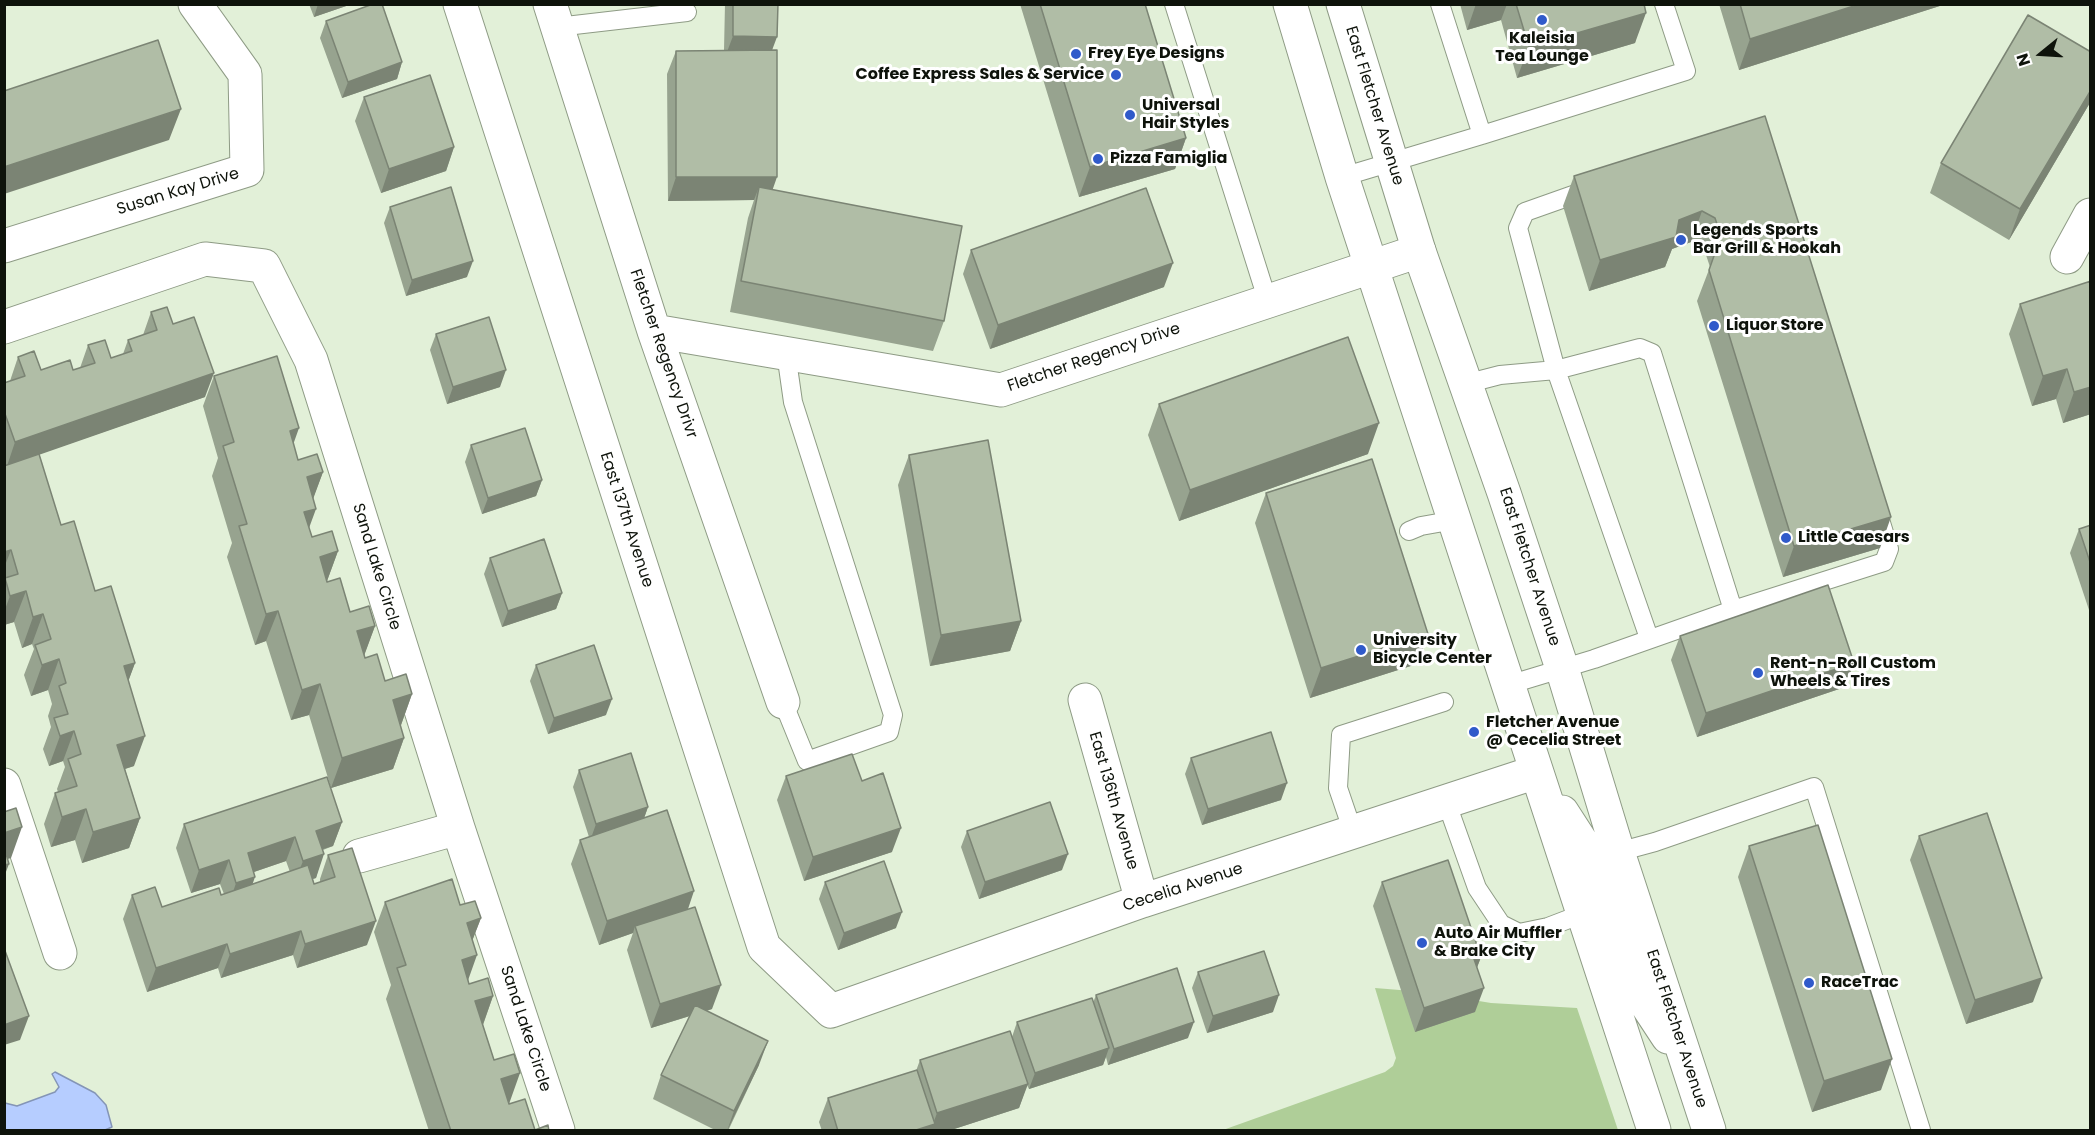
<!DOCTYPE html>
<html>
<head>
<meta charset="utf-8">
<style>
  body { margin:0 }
  #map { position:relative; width:2095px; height:1135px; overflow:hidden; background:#e2f0d8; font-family:Poppins,sans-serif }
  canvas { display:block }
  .frame { position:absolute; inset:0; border:6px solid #0e130b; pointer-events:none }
  .north { position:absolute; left:2011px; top:24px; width:60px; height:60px; -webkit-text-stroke:4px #fff; paint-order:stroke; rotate:252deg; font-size:16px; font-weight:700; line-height:24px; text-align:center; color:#0e130b }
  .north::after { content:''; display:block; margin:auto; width:21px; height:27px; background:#0e130b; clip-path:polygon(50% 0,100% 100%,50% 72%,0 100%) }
</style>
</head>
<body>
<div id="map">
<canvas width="2095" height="1135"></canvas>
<div class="frame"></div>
<div class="north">N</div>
</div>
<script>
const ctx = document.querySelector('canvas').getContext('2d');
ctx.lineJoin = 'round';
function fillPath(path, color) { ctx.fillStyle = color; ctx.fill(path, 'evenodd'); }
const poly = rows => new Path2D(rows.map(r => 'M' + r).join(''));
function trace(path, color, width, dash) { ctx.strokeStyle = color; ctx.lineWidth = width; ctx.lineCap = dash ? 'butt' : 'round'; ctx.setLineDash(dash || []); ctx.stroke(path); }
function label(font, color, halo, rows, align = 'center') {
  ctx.font = font + ' Poppins,sans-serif'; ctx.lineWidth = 6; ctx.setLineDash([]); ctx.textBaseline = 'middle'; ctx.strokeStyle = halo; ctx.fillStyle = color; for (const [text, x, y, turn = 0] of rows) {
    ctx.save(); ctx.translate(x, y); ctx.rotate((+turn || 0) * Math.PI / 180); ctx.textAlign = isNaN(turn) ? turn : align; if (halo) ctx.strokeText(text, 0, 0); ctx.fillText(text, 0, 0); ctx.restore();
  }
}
const green = poly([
  [1375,988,1424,992,1491,1003,1577,1008,1618,1130,1223,1130,1385,1072,1393,1066,1396,1058]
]);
const water = poly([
  [55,1072,95,1093,106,1105,112,1127,105,1130,5,1130,5,1103,17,1106,55,1092,59,1087,52,1074,55,1072]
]);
const service = poly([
  [1174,4,1268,302],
  [557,27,687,12],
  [1482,135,1686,71,1664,4],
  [1342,177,1482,135,1440,4],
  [1590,189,1525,212,1518,228,1556,370,1649,638],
  [1465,384,1500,375,1556,370,1640,348,1652,353,1733,610,1594,659,1508,685],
  [1409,531,1421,526,1455,520],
  [1733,610,1884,562,1889,549,1878,513],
  [783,702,807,761,889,732,893,715,793,402,786,353],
  [1446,801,1477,888,1501,924,1519,933,1548,927,1582,914],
  [1353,832,1338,788,1341,735,1444,702],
  [1618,852,1655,842,1814,787,1921,1130]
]);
const minor = poly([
  [460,4,764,947,831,1011,1142,901,1536,772],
  [550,4,654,331,783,702],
  [4,246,247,170,245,74,195,4],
  [2067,257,2090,215],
  [4,327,205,259,264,266,311,360,458,828,558,1130],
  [654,331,1001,390,1419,251],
  [1085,700,1142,901],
  [4,785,60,953],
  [359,856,458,828]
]);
const secondary = poly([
  [1290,4,1342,177,1654,1130],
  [1343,4,1419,251,1504,493,1562,668,1618,852,1709,1130],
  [1562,812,1593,860,1639,993,1668,1037]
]);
const wall = poly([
  [309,4,352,4,314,17],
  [725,4,778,4,772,50,772,190,944,321,933,351,730,312,748,218,754,200,668,201,667,74,676,51,724,50],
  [1020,4,1145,4,1186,138,1175,169,1079,197],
  [1460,4,1644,4,1635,43,1517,78,1501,20,1467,30],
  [1719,4,1946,4,1739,70],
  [326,21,402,62,397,79,342,98,320,38],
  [2091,52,2091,101,2009,240,1930,193,1941,163],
  [364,97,454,147,446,171,381,193,355,121],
  [1765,116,1880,548,1783,577,1697,301,1710,267,1704,249,1691,242,1672,249,1665,267,1589,291,1563,206,1574,176],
  [390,207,467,277,406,296,384,223],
  [971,250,1164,287,990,349,963,274],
  [2091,281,2091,414,2063,423,2056,399,2032,406,2009,334,2020,304],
  [151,312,173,324,205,397,39,454,61,525,95,591,135,663,128,681,134,766,125,769,140,818,129,848,82,863,75,840,51,847,44,824,55,793,58,792,57,789,65,767,63,761,49,766,43,749,51,727,48,716,52,704,48,690,31,696,24,675,34,649,32,644,22,648,14,622,4,625,4,466,6,465,4,460,4,383,10,381,18,357,41,370,73,370,80,368,88,345,111,358,123,354,128,340,143,335],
  [436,334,500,387,447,404,430,350],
  [214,376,293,444,298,460,323,472,313,498,309,528,312,537,338,551,327,581,350,612,375,626,364,655,365,658,385,681,412,694,401,725,400,725,404,738,393,769,331,788,309,715,291,720,266,641,255,645,227,557,232,543,212,476,218,458,203,406],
  [1159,404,1368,454,1179,521,1148,435],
  [471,445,542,480,536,496,482,514,465,462],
  [909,455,1021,621,1010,651,930,666,898,485],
  [1266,493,1428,634,1417,664,1310,698,1255,523],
  [2091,525,2091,616,2070,553,2079,529],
  [490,558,562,593,556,609,502,627,484,574],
  [1680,636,1845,687,1697,737,1671,660],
  [536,665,606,715,548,734,530,681],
  [1191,758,1281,800,1202,825,1185,774],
  [579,770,648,807,644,818,688,909,712,1009,706,1011,759,1065,728,1131,717,1131,653,1099,661,1075,690,1016,651,1028,627,950,633,933,599,945,571,864,580,840,589,837,573,787],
  [786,776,862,781,892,852,804,881,777,800],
  [342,822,333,846,323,850,316,878,313,879,314,884,320,882,320,879,328,855,367,945,297,968,293,955,221,978,218,968,147,992,123,919,132,895,162,907,224,894,220,884,191,893,176,848,184,824],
  [286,861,290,872,252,884,254,872],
  [967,831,1062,870,979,899,961,847],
  [1919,836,2033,1002,1966,1024,1910,860],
  [1749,846,1881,1090,1812,1112,1738,877],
  [825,882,896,928,838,950,819,899],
  [1382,882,1481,957,1477,967,1475,1012,1415,1032,1373,906],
  [385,902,460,905,481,918,472,941,468,979,469,984,493,996,483,1025,508,1104,535,1130,549,1131,429,1131,386,999,391,985,374,932],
  [1198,972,1273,1012,1207,1033,1192,988],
  [1096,995,1188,1038,1108,1065,1106,1057,1103,1065,1029,1089,1027,1085,1019,1108,948,1131,822,1131,819,1122,828,1098,916,1071,920,1060,1012,1037,1017,1022,1093,1003]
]);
const shadedWall = poly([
  [318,4,352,4,314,17],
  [1476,4,1507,4,1501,20,1467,30],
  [1860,4,1946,4,1739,70,1750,39],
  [1646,13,1635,43,1517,78,1529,47],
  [733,36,777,37,768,61,724,60],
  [402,62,397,79,342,98,348,82],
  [2091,90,2091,101,2009,240,2020,209],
  [181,109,169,140,4,194,4,167],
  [1186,138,1175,169,1079,197,1090,167],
  [454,147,446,171,381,193,389,169],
  [676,177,777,177,769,200,759,187,754,200,668,201],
  [1702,211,1691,242,1672,249,1665,267,1589,291,1600,260,1679,220],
  [473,261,467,277,406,296,412,280],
  [1173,263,1164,287,990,349,998,325],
  [2067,369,2056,399,2032,406,2043,376],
  [506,370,500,387,447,404,453,387],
  [214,373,205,397,7,466,15,442],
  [2091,387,2091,414,2063,423,2074,392],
  [1379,423,1368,454,1179,521,1190,490],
  [299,428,288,459,290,431],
  [323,472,312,502,307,477],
  [542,480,536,496,482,514,488,498],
  [316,509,305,539,304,512],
  [1891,517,1880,548,1783,577,1794,546],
  [11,550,4,568,4,552],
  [338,551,327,581,320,557],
  [26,591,14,622,4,625,4,612,10,596],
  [562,593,556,609,502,627,508,611],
  [278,611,266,641,255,645,266,614],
  [43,614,32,644,22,648,33,617],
  [1021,621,1010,651,930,666,941,635],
  [375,626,364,656,357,631],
  [1428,634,1417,664,1310,698,1321,668],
  [59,659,48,690,31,696,42,665],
  [135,663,124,693,124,666],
  [1854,663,1845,687,1697,737,1706,713],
  [320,684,309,715,291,720,302,690],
  [412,694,401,725,382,730,393,700],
  [612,699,606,715,548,734,554,718],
  [74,731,63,761,49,766,60,736],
  [145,736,134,766,106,775,117,745],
  [404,738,393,769,331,788,342,758],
  [1287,783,1281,800,1202,825,1208,809],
  [648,807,642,824,590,841,596,824],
  [86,809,75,840,51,847,62,817],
  [140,818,129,848,82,863,93,832],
  [342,822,333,846,307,854,316,831],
  [22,827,11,858,4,860,4,833],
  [901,828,892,852,804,881,813,857],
  [295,837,286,861,239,877,248,853],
  [324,854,316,878,294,884,303,861],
  [1068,854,1062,870,979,899,985,882],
  [229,860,220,884,191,893,199,870],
  [9,864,4,877,4,865],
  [255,877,247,900,228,907,236,883],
  [694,891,686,915,635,926,633,933,599,945,607,921],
  [902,912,896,928,838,950,844,933],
  [481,918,469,949,467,923],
  [376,921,367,945,297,968,305,944],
  [301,931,293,955,221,978,230,954],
  [227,944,218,968,147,992,156,968],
  [477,955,466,986,462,960],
  [1481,957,1472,981,1474,959],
  [2042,978,2033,1002,1966,1024,1975,1000],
  [721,985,712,1009,651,1028,660,1004],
  [1484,988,1475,1012,1415,1032,1424,1008],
  [1279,995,1273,1012,1207,1033,1213,1016],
  [493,996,482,1027,475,1001],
  [29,1016,20,1040,4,1045,4,1025],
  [1194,1022,1188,1038,1108,1065,1114,1049],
  [768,1041,759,1065,727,1131,734,1111],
  [1109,1048,1103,1065,1029,1089,1035,1073],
  [1892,1059,1881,1090,1812,1112,1824,1081],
  [520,1073,509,1104,501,1079],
  [1028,1084,1019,1108,948,1131,913,1131,933,1124,937,1113]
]);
const building = poly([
  [373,4,382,4,402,62,348,82,326,21,373,4],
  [733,4,778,4,777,37,733,36,733,4],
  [1040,4,1145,4,1186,138,1090,167,1040,4],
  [1516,4,1644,4,1646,13,1529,47,1516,4],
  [1740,4,1860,4,1750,39,1740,4],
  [2028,15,2091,52,2091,90,2020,209,1941,163,2028,15],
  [158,40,181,109,4,167,4,91,158,40],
  [777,50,777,177,676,177,676,51,777,50],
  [430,75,454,147,389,169,364,97,430,75],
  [1765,116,1891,517,1794,546,1709,270,1721,236,1715,218,1702,211,1679,220,1676,237,1600,260,1574,176,1765,116],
  [451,187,473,261,412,280,390,207,451,187],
  [759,187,962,226,944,321,741,281,759,187],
  [1146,188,1173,263,998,325,971,250,1146,188],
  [2091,281,2091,387,2074,392,2067,369,2043,376,2020,304,2091,281],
  [167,307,173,324,194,317,214,373,15,442,4,411,4,383,25,376,18,357,34,351,41,370,70,360,73,370,95,363,88,345,105,340,111,358,132,351,128,340,157,330,151,312,167,307],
  [489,317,506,370,453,387,436,334,489,317],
  [1348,337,1379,423,1190,490,1159,404,1348,337],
  [277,356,299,428,290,431,298,460,317,454,323,472,307,477,316,509,304,512,312,537,332,531,338,551,320,557,327,582,340,578,350,612,369,606,375,626,357,631,365,658,377,654,385,681,406,674,412,694,393,700,404,738,342,758,320,684,302,690,278,611,266,614,239,526,247,524,223,446,234,442,214,376,277,356],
  [525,428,542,480,488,498,471,445,525,428],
  [988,440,1021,621,941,635,909,455,988,440],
  [39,454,61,525,74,521,95,591,111,586,135,663,124,666,145,736,117,745,140,818,93,832,86,809,62,817,55,793,77,786,68,759,81,754,74,731,60,736,54,718,68,714,59,686,66,683,59,659,42,665,35,645,51,639,43,614,33,617,26,591,10,596,5,578,18,574,11,550,4,552,4,466,39,454],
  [1372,459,1428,634,1321,668,1266,493,1372,459],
  [2091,525,2091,565,2079,529,2091,525],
  [544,539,562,593,508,611,490,558,544,539],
  [1828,585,1854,663,1706,713,1680,636,1828,585],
  [594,645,612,699,554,718,536,665,594,645],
  [1271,732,1287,783,1208,809,1191,758,1271,732],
  [631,753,648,807,596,824,579,770,631,753],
  [852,754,862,781,883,773,901,828,813,857,786,776,852,754],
  [327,777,342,822,316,831,324,854,303,861,295,837,248,853,255,877,236,883,229,860,199,870,184,824,327,777],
  [1050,802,1068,854,985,882,967,831,1050,802],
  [16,808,22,827,4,833,4,812,16,808],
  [667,810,694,891,607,921,580,840,667,810],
  [1987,813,2042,978,1975,1000,1919,836,1987,813],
  [1818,825,1892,1059,1824,1081,1749,846,1818,825],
  [4,847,9,864,4,865,4,847],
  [352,848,376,921,305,944,301,931,230,954,227,944,156,968,132,895,155,887,162,907,219,888,221,895,308,865,314,884,335,877,328,855,352,848],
  [1448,860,1481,957,1474,959,1484,988,1424,1008,1382,882,1448,860],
  [884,861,902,912,844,933,825,882,884,861],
  [452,879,460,905,475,901,481,918,467,923,477,955,462,960,469,984,488,978,493,996,475,1001,494,1060,514,1054,520,1073,501,1079,509,1104,525,1099,535,1130,548,1125,549,1131,451,1131,397,968,406,965,385,902,452,879],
  [695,907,721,985,660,1004,635,926,695,907],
  [4,948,29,1016,4,1025,4,948],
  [1264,951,1279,995,1213,1016,1198,972,1264,951],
  [1177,968,1194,1022,1114,1049,1096,995,1177,968],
  [1092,998,1109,1048,1035,1073,1017,1022,1092,998],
  [695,1005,768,1041,734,1111,661,1075,695,1005],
  [1010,1031,1028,1084,937,1113,920,1060,1010,1031],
  [917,1070,935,1124,913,1131,838,1131,828,1098,917,1070]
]);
const markers = [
  [1542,20,6,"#305aca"],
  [1076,54,6,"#305aca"],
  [1116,75,6,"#305aca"],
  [1130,115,6,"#305aca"],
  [1098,159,6,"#305aca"],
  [1681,240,6,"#305aca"],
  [1714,326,6,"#305aca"],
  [1786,538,6,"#305aca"],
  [1361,650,6,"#305aca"],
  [1758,673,6,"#305aca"],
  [1474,732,6,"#305aca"],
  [1422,943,6,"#305aca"],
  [1809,983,6,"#305aca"]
];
const poiNames = [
  ["Kaleisia",1542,39,"center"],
  ["Tea Lounge",1542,57,"center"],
  ["Frey Eye Designs",1088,54],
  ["Coffee Express Sales & Service",1104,75,"right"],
  ["Universal",1142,106],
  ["Hair Styles",1142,124],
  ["Pizza Famiglia",1110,159],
  ["Legends Sports",1693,231],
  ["Bar Grill & Hookah",1693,249],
  ["Liquor Store",1726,326],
  ["Little Caesars",1798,538],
  ["University",1373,641],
  ["Bicycle Center",1373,659],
  ["Rent-n-Roll Custom",1770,664],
  ["Wheels & Tires",1770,682],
  ["Fletcher Avenue",1486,723],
  ["@ Cecelia Street",1486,741],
  ["Auto Air Muffler",1434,934],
  ["& Brake City",1434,952],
  ["RaceTrac",1821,983]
];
const streetNames = [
  ["East Fletcher Avenue",1374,106,73],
  ["Susan Kay Drive",178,192,-17],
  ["Fletcher Regency Drivr",663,354,71],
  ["Fletcher Regency Drive",1094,358,-19],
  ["East 137th Avenue",626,520,72],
  ["Sand Lake Circle",376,567,73],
  ["East Fletcher Avenue",1529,567,72],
  ["East 136th Avenue",1113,801,74],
  ["Cecelia Avenue",1183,888,-18],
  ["Sand Lake Circle",525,1029,72],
  ["East Fletcher Avenue",1676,1029,72]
];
fillPath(green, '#afce98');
fillPath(water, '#b6cdff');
trace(water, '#8495b6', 1.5);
trace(service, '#8e9b85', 20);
trace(minor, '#8e9b85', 35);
trace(secondary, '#8e9b85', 35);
trace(service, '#fff', 18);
trace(minor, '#fff', 33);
trace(secondary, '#fff', 33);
fillPath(wall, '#97a38f');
fillPath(shadedWall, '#7b8474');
fillPath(building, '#b0bda6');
trace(building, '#7b8474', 1.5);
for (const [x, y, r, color] of markers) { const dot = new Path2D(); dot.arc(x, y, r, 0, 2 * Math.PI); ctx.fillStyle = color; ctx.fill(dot); trace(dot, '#fff', 2); }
label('bold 16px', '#0e130b', '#fff', poiNames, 'left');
label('16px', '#0e130b', '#fff', streetNames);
</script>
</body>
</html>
